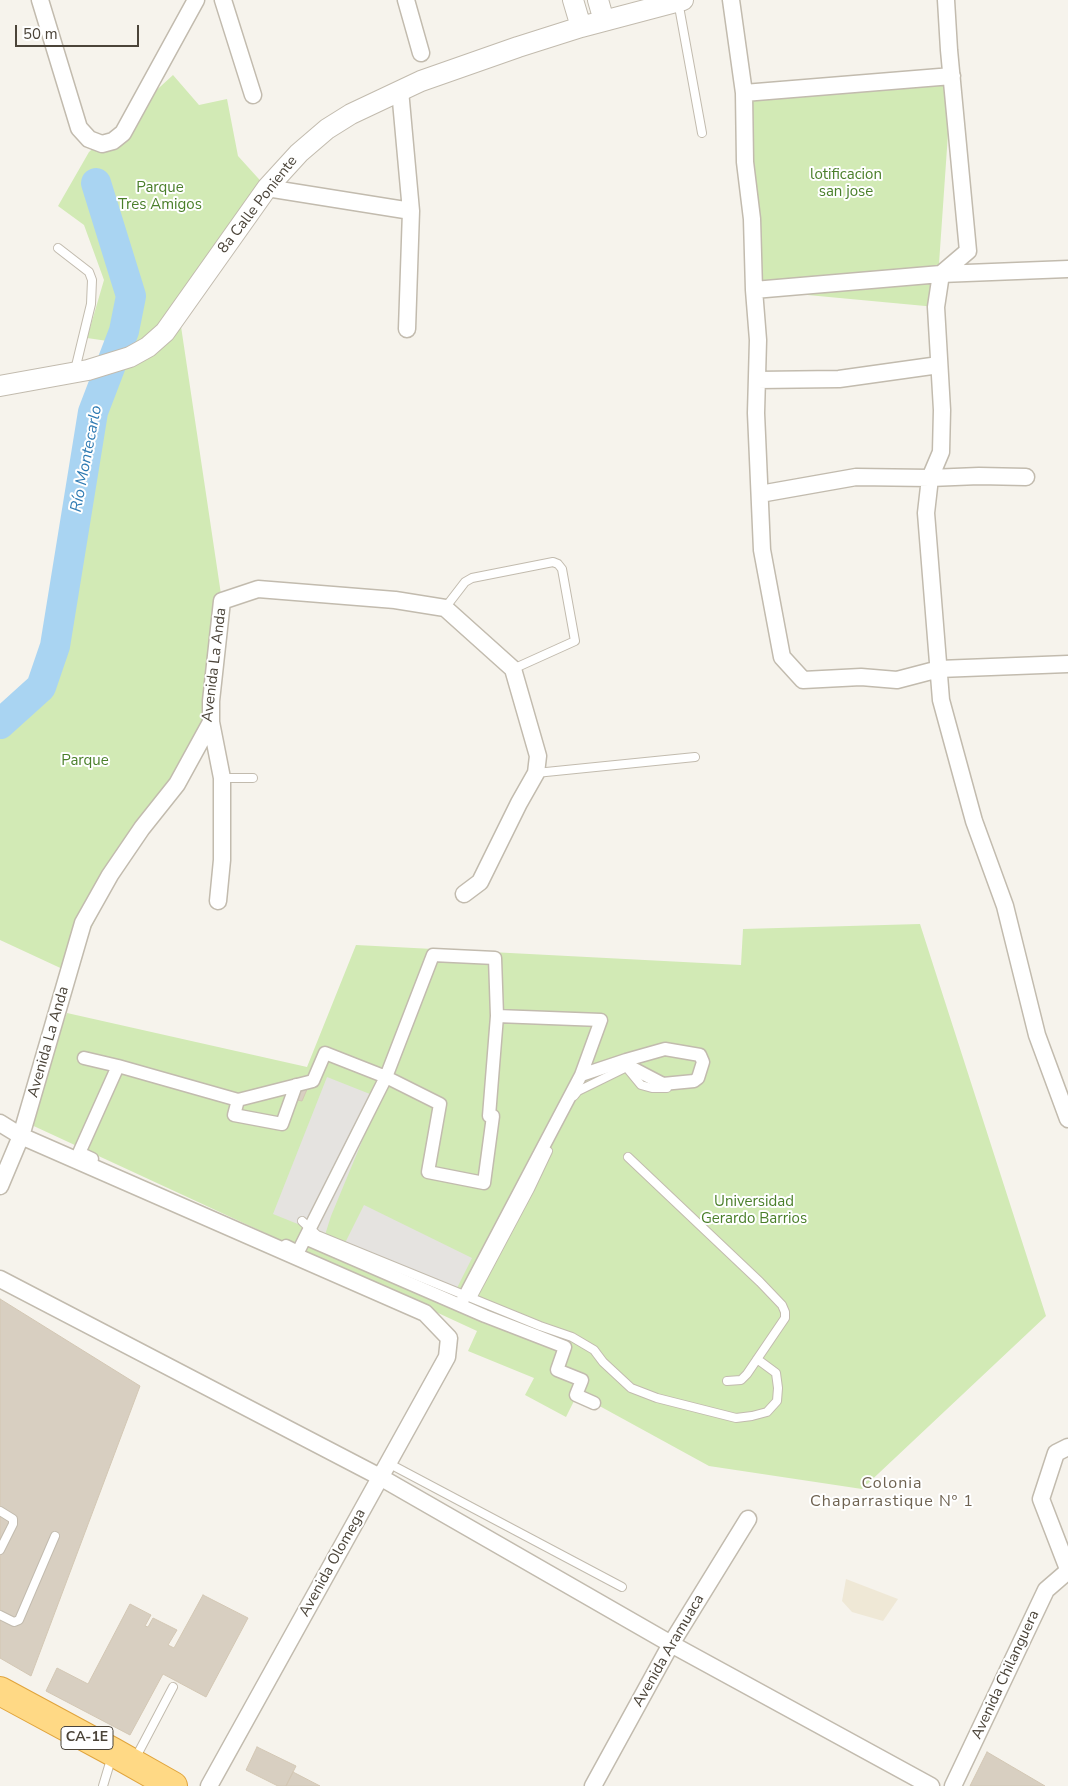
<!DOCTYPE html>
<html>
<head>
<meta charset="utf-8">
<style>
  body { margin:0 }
  #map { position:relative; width:1068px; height:1786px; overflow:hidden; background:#f6f3ec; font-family:"Nunito Sans",sans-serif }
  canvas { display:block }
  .scale { position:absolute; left:15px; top:25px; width:124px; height:22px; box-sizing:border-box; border:2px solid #4b4439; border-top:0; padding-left:6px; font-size:15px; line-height:18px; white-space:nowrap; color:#4b4439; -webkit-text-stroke:4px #fff; paint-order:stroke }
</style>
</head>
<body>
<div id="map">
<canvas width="1068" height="1786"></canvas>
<div class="scale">50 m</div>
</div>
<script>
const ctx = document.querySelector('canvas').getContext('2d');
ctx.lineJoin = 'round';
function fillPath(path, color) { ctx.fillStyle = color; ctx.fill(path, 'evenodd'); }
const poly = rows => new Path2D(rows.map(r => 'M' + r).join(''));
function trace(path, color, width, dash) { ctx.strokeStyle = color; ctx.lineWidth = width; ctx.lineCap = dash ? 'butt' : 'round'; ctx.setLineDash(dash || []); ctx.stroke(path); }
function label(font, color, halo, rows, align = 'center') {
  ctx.font = font + ' "Nunito Sans",sans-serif'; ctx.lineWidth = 4; ctx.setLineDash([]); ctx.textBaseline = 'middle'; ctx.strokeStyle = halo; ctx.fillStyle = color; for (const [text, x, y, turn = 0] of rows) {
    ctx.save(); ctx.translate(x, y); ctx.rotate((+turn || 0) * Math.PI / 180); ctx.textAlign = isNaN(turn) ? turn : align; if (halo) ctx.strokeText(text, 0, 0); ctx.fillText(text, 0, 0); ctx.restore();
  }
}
const education = poly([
  [846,1579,898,1599,883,1621,852,1612,842,1601]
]);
const green = poly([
  [173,75,199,105,227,99,238,156,267,188,179,313,222,601,201,741,142,828,69,972,0,940,0,724,41,686,69,551,93,412,130,357,142,346,87,338,104,280,84,225,58,206,89,152],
  [952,76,936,307,754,290,744,93],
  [920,924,1046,1316,862,1489,709,1466,594,1403,575,1399,566,1417,525,1395,534,1378,468,1351,477,1331,25,1122,67,1013,307,1067,356,945,741,965,743,929]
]);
const parking = poly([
  [327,1077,380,1098,331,1216,325,1235,273,1214],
  [364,1205,472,1258,449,1304,341,1251]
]);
const river = poly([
  [0,724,41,687,55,646,93,412,124,331,131,296,96,183]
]);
const building = poly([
  [299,1086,308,1087,302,1101,292,1099,299,1086],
  [0,1299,140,1386,31,1676,0,1658,0,1299],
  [203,1595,248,1618,206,1697,163,1674,130,1735,46,1691,57,1668,88,1684,130,1604,151,1615,145,1626,148,1627,153,1618,177,1630,168,1645,174,1648,203,1595],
  [257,1747,296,1766,286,1786,278,1786,246,1770,257,1747],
  [987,1752,1045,1786,970,1786,987,1752],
  [293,1772,320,1786,286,1786,293,1772]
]);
const service = poly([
  [678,1,702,133],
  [58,248,89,272,92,280,91,304,75,370],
  [445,608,465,582,472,578,553,562,558,564,562,569,575,641,513,669],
  [536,773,695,757],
  [222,778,253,778],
  [627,1068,641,1085,652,1088,667,1088],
  [574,1096,578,1091,629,1066],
  [628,1157,760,1282,782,1305,785,1312,785,1318,747,1374,741,1380,727,1381],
  [302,1221,317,1235,540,1326,572,1337,594,1350,603,1362,631,1388,657,1398,736,1418,752,1416,767,1412,777,1401,778,1388,776,1373,757,1359],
  [472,1298,530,1189,548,1151],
  [388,1463,622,1587],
  [0,1511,13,1519,13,1524,0,1550],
  [0,1615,14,1622,19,1620,55,1536],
  [135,1759,173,1687],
  [103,1786,112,1756]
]);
const pedestrian = poly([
  [84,1058,118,1066],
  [238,1100,234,1115,282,1124,296,1085],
  [92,1159,79,1153,118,1066,238,1100,313,1081,325,1053,386,1077,440,1104,428,1172,484,1183,493,1116,489,1116,497,1016],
  [305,1238,485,1316,565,1347,557,1370,582,1380,576,1395,594,1403],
  [286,1246,298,1252,305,1238,386,1077,433,955,495,958,497,1016,601,1020,581,1075,626,1060,665,1049,700,1055,703,1062,698,1078,694,1081,663,1084,621,1062],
  [460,1305,581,1075]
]);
const minor = poly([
  [40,0,79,128,89,139,102,144,113,141,123,133,196,0],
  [223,0,253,95],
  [406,0,421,53],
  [731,0,744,93,745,162,752,219,754,290,758,340,756,413,762,550,782,657,803,680,861,677,897,680,939,669,1068,664],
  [946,0,949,50,968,251,941,274,936,307,942,410,941,452,930,478,926,513,941,700,974,821,1005,906,1037,1035,1068,1119],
  [400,90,411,211,407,329],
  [744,93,952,76],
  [267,188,411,211],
  [754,290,941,274,1068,269],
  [757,380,839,379,939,365],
  [760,494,856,477,930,478,979,476,1026,477],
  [211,722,222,778,222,860,218,901],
  [0,1123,21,1136,425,1313,449,1338,447,1357,209,1786],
  [0,1186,21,1136,83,923,110,875,142,828,177,784,211,722,211,701,222,601,258,589,395,600,445,608,513,669,538,756,536,773,519,803,480,882,464,894],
  [0,1279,380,1477,671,1644,931,1786],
  [1068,1447,1056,1453,1041,1499,1068,1569],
  [593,1786,671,1644,748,1519],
  [953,1786,1046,1590,1068,1571]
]);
const tertiary = poly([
  [573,0,581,27],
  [598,0,604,21],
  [0,386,88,370,130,357,148,347,165,332,267,188,299,153,327,129,351,114,421,81,518,47,581,27,683,0]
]);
const trunk = poly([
  [0,1691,113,1752,173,1786]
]);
const shields = [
  [87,1738,52]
];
const shieldNames = [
  ["CA-1E",87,1738]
];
const parkNames = [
  ["lotificacion",846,175],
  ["san jose",846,192],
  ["Parque",160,188],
  ["Tres Amigos",160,205],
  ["Parque",85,761],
  ["Universidad",754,1202],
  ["Gerardo Barrios",754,1219]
];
const streetNames = [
  ["8a Calle Poniente",258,205,-52],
  ["Avenida La Anda",215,665,-83],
  ["Avenida La Anda",49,1042,-74],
  ["Avenida Olomega",333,1563,-61],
  ["Avenida Aramuaca",669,1651,-60],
  ["Avenida Chilanguera",1006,1675,-65]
];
const waterNames = [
  ["Río Montecarlo",87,459,-79]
];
const neighbourhoodNames = [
  ["Colonia",892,1484],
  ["Chaparrastique Nº 1",892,1502]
];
fillPath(education, '#efe8d6');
fillPath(green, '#d2eab5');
fillPath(parking, '#e5e3e0');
trace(river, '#a9d4f2', 30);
fillPath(building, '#d8cfc1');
trace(building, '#d3c7b4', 1);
trace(service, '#c2bbae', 10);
trace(pedestrian, '#c2bbae', 15);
trace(minor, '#c2bbae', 19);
trace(tertiary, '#c2bbae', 22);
trace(trunk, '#e0a43c', 30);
trace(service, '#fff', 8);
trace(pedestrian, '#fff', 12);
trace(minor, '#fff', 16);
trace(tertiary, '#fff', 20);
trace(trunk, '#ffd985', 28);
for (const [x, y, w] of shields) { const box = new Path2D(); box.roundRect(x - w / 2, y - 11.5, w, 23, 4); ctx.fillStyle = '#fff'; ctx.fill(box); trace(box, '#4b4439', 1); }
label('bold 14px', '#4b4439', null, shieldNames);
label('15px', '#4a7f2a', '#fff', parkNames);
label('15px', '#4b4439', '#fff', streetNames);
label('italic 16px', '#2e7ab2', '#fff', waterNames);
ctx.letterSpacing = '1px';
label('16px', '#6e6250', '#fff', neighbourhoodNames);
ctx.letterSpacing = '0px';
</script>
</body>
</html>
